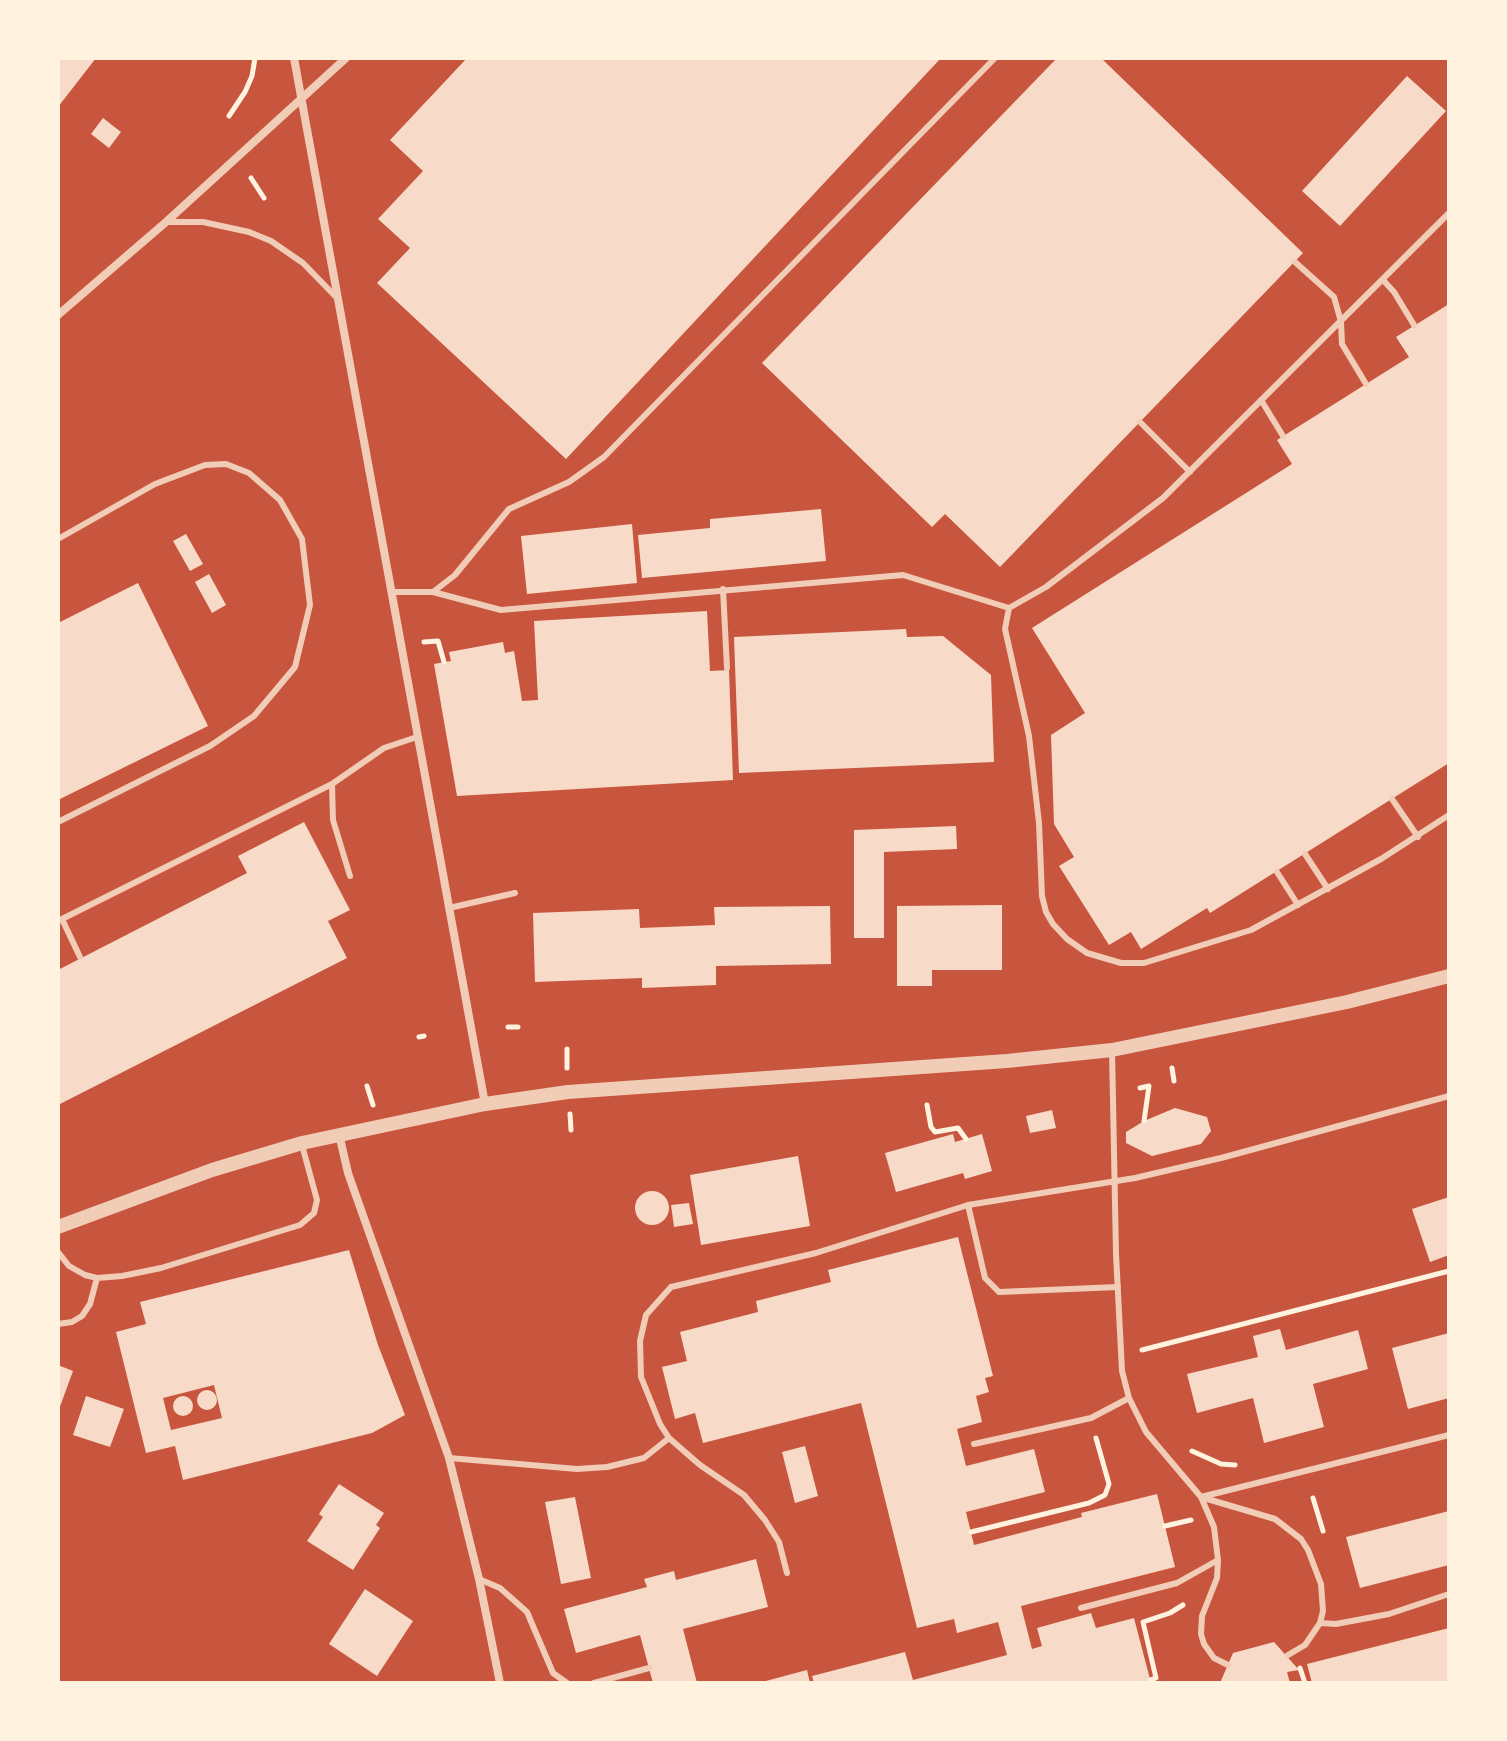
<!DOCTYPE html>
<html>
<head>
<meta charset="utf-8">
<style>
  body { margin:0 }
  #map { position:relative; width:1507px; height:1741px; overflow:hidden; background:#c8553d; font-family:"Fira Sans",sans-serif }
  canvas { display:block }
  .frame { position:absolute; inset:0; border:60px solid #fff3e0; pointer-events:none }
</style>
</head>
<body>
<div id="map">
<canvas width="1507" height="1741"></canvas>
<div class="frame"></div>
</div>
<script>
const ctx = document.querySelector('canvas').getContext('2d');
ctx.lineJoin = 'round';
function fillPath(path, color) { ctx.fillStyle = color; ctx.fill(path, 'evenodd'); }
const poly = rows => new Path2D(rows.map(r => 'M' + r).join(''));
function trace(path, color, width, dash) { ctx.strokeStyle = color; ctx.lineWidth = width; ctx.lineCap = dash ? 'butt' : 'round'; ctx.setLineDash(dash || []); ctx.stroke(path); }
const building = poly([
  [58,58,96,58,58,107],
  [467,58,941,58,566,459,377,283,410,248,378,219,423,171,390,140],
  [1057,58,1101,58,1303,253,1000,567,945,514,932,527,762,363],
  [1407,76,1446,111,1340,226,1302,191],
  [103,118,121,132,109,148,91,134],
  [1449,304,1449,763,1210,913,1207,908,1141,949,1131,932,1109,945,1059,866,1074,857,1054,824,1051,735,1085,713,1032,628,1292,464,1277,440,1409,357,1396,337],
  [821,509,826,561,642,578,638,535,710,528,710,519],
  [632,524,637,583,527,594,521,536],
  [186,534,203,564,190,571,173,541],
  [209,574,226,605,212,613,195,582],
  [138,583,208,726,58,800,58,623],
  [707,611,710,671,729,670,733,780,457,796,434,664,451,661,449,652,503,642,505,653,514,651,522,701,538,700,534,621],
  [906,629,907,637,943,636,991,675,994,762,739,773,734,637],
  [304,822,350,910,328,921,347,958,58,1105,58,970,247,873,238,856],
  [956,826,957,849,884,852,884,938,854,938,854,830],
  [1002,905,1002,970,932,970,932,986,897,986,897,906],
  [830,906,831,964,716,966,716,985,642,988,642,978,535,982,533,913,639,909,640,928,715,925,714,907],
  [1175,1108,1207,1117,1211,1131,1201,1144,1152,1156,1126,1143,1126,1132,1144,1121],
  [1052,1110,1056,1128,1030,1133,1026,1116],
  [953,1134,955,1142,982,1134,992,1171,965,1179,963,1173,896,1192,885,1153],
  [798,1156,810,1226,701,1245,690,1175],
  '635 1208a17 17 0 1 1 34 0a17 17 0 1 1-34 0Z',
  [1449,1197,1449,1255,1430,1262,1412,1209],
  [689,1203,693,1224,674,1227,671,1205],
  [958,1237,993,1376,985,1378,989,1392,976,1396,982,1422,957,1429,966,1466,1034,1449,1045,1492,966,1512,974,1545,1082,1517,1081,1513,1157,1494,1175,1567,1021,1606,1032,1649,1042,1646,1037,1628,1091,1613,1096,1628,1134,1618,1151,1683,814,1683,812,1676,905,1652,913,1680,1007,1655,998,1622,957,1633,954,1619,917,1628,861,1403,703,1443,695,1413,675,1419,662,1367,687,1361,680,1332,758,1312,756,1301,831,1282,828,1270],
  [349,1250,378,1345,405,1415,372,1433,183,1480,175,1446,146,1453,116,1332,146,1324,140,1302],
  [214,1385,222,1418,171,1430,163,1398],
  [1280,1329,1286,1350,1358,1330,1368,1369,1313,1384,1324,1427,1264,1443,1253,1398,1197,1413,1187,1374,1258,1357,1253,1336],
  [1449,1333,1449,1398,1408,1409,1392,1348],
  [58,1365,73,1371,58,1412],
  '197 1400a10 10 0 1 1 20 0a10 10 0 1 1-20 0Z',
  [86,1396,124,1409,110,1447,73,1435],
  '173 1406a10 10 0 1 1 20 0a10 10 0 1 1-20 0Z',
  [805,1446,818,1496,795,1503,782,1452],
  [339,1484,384,1513,376,1525,380,1528,353,1570,307,1541,323,1517,319,1514],
  [575,1497,591,1578,561,1584,545,1502],
  [1449,1511,1449,1565,1360,1588,1346,1537],
  [756,1559,768,1607,683,1629,697,1683,653,1683,640,1635,576,1653,564,1609,647,1587,644,1579,674,1571,676,1580],
  [365,1589,413,1621,377,1676,329,1644],
  [1449,1628,1449,1683,1312,1683,1307,1664],
  [1274,1642,1299,1670,1287,1672,1290,1683,1220,1683,1233,1653],
  [807,1670,810,1683,762,1683,762,1682]
]);
const path = poly([
  [229,116,245,92,252,76,255,58],
  [251,178,264,198],
  [424,642,438,641,444,662],
  [508,1027,518,1027],
  [419,1037,424,1036],
  [567,1049,567,1068],
  [1172,1068,1174,1081],
  [367,1086,373,1105],
  [1140,1088,1149,1086,1144,1121],
  [927,1105,931,1127,935,1132,958,1128,966,1139],
  [570,1114,571,1130],
  [1142,1350,1449,1271],
  [1192,1451,1221,1464,1235,1465],
  [1313,1498,1323,1531],
  [1165,1526,1191,1520],
  [971,1532,1089,1503,1105,1495,1109,1484,1096,1438],
  [1300,1668,1305,1683],
  [1150,1680,1156,1678,1143,1622,1170,1613,1183,1605]
]);
const service = poly([
  [166,222,203,222,249,232,271,241,303,263,337,298],
  [1295,262,1334,297,1341,322,1342,344,1366,384],
  [1383,280,1394,292,1414,325],
  [1261,400,1283,436],
  [1140,422,1190,472],
  [58,539,155,484,205,465,226,464,249,473,280,500,302,539,310,605,295,667,254,716,210,746,58,822],
  [723,589,727,668],
  [392,592,433,592,501,610,903,575,1009,608,1046,587,1163,498,1449,213],
  [433,592,455,575,509,509,569,482,604,457,995,58],
  [1009,608,1005,629,1029,736,1039,823,1042,896,1046,912,1053,924,1067,939,1087,953,1121,963,1144,963,1251,930,1381,859,1449,815],
  [332,784,333,820,350,876],
  [1392,799,1418,837],
  [1305,854,1328,889],
  [1277,872,1298,905],
  [449,908,515,893],
  [62,919,80,957],
  [58,921,332,784,384,748,417,737],
  [1112,1050,1116,1254,1122,1371,1129,1398,1146,1432,1201,1497,1214,1527,1218,1560,1217,1578,1202,1616,1201,1634,1204,1644,1214,1658,1228,1665],
  [968,1205,985,1278,999,1292,1118,1287],
  [58,1252,69,1266,85,1275,97,1278,122,1276,161,1268,300,1225,314,1213,317,1200,302,1145],
  [58,1324,72,1322,82,1316,90,1304,97,1278],
  [974,1444,1091,1418,1129,1398],
  [449,1458,577,1469,607,1467,644,1458,669,1438],
  [1201,1497,1449,1435],
  [1204,1498,1275,1519,1301,1539,1308,1550,1321,1584,1323,1611,1320,1623,1305,1645,1288,1655],
  [787,1573,779,1542,765,1520,744,1495,700,1465,669,1438,660,1424,641,1377,640,1341,646,1315,671,1287,816,1253,968,1205,1135,1178,1221,1158,1449,1096],
  [479,1579,500,1588,527,1612,553,1673,567,1683],
  [1081,1608,1177,1583,1218,1560],
  [1320,1623,1336,1624,1389,1614,1449,1594],
  [594,1683,649,1668]
]);
const minor = poly([
  [294,58,485,1104],
  [58,315,166,222,346,58],
  [339,1134,348,1173,449,1458,479,1579,500,1683]
]);
const tertiary = poly([
  [58,1227,212,1170,302,1143,485,1104,568,1092,1007,1061,1112,1050,1347,1002,1449,976]
]);
fillPath(building, '#f7dbc8');
trace(path, '#fff3e0', 5);
trace(service, '#f1ccb7', 6);
trace(minor, '#f1ccb7', 8);
trace(tertiary, '#f1ccb7', 14);
</script>
</body>
</html>
